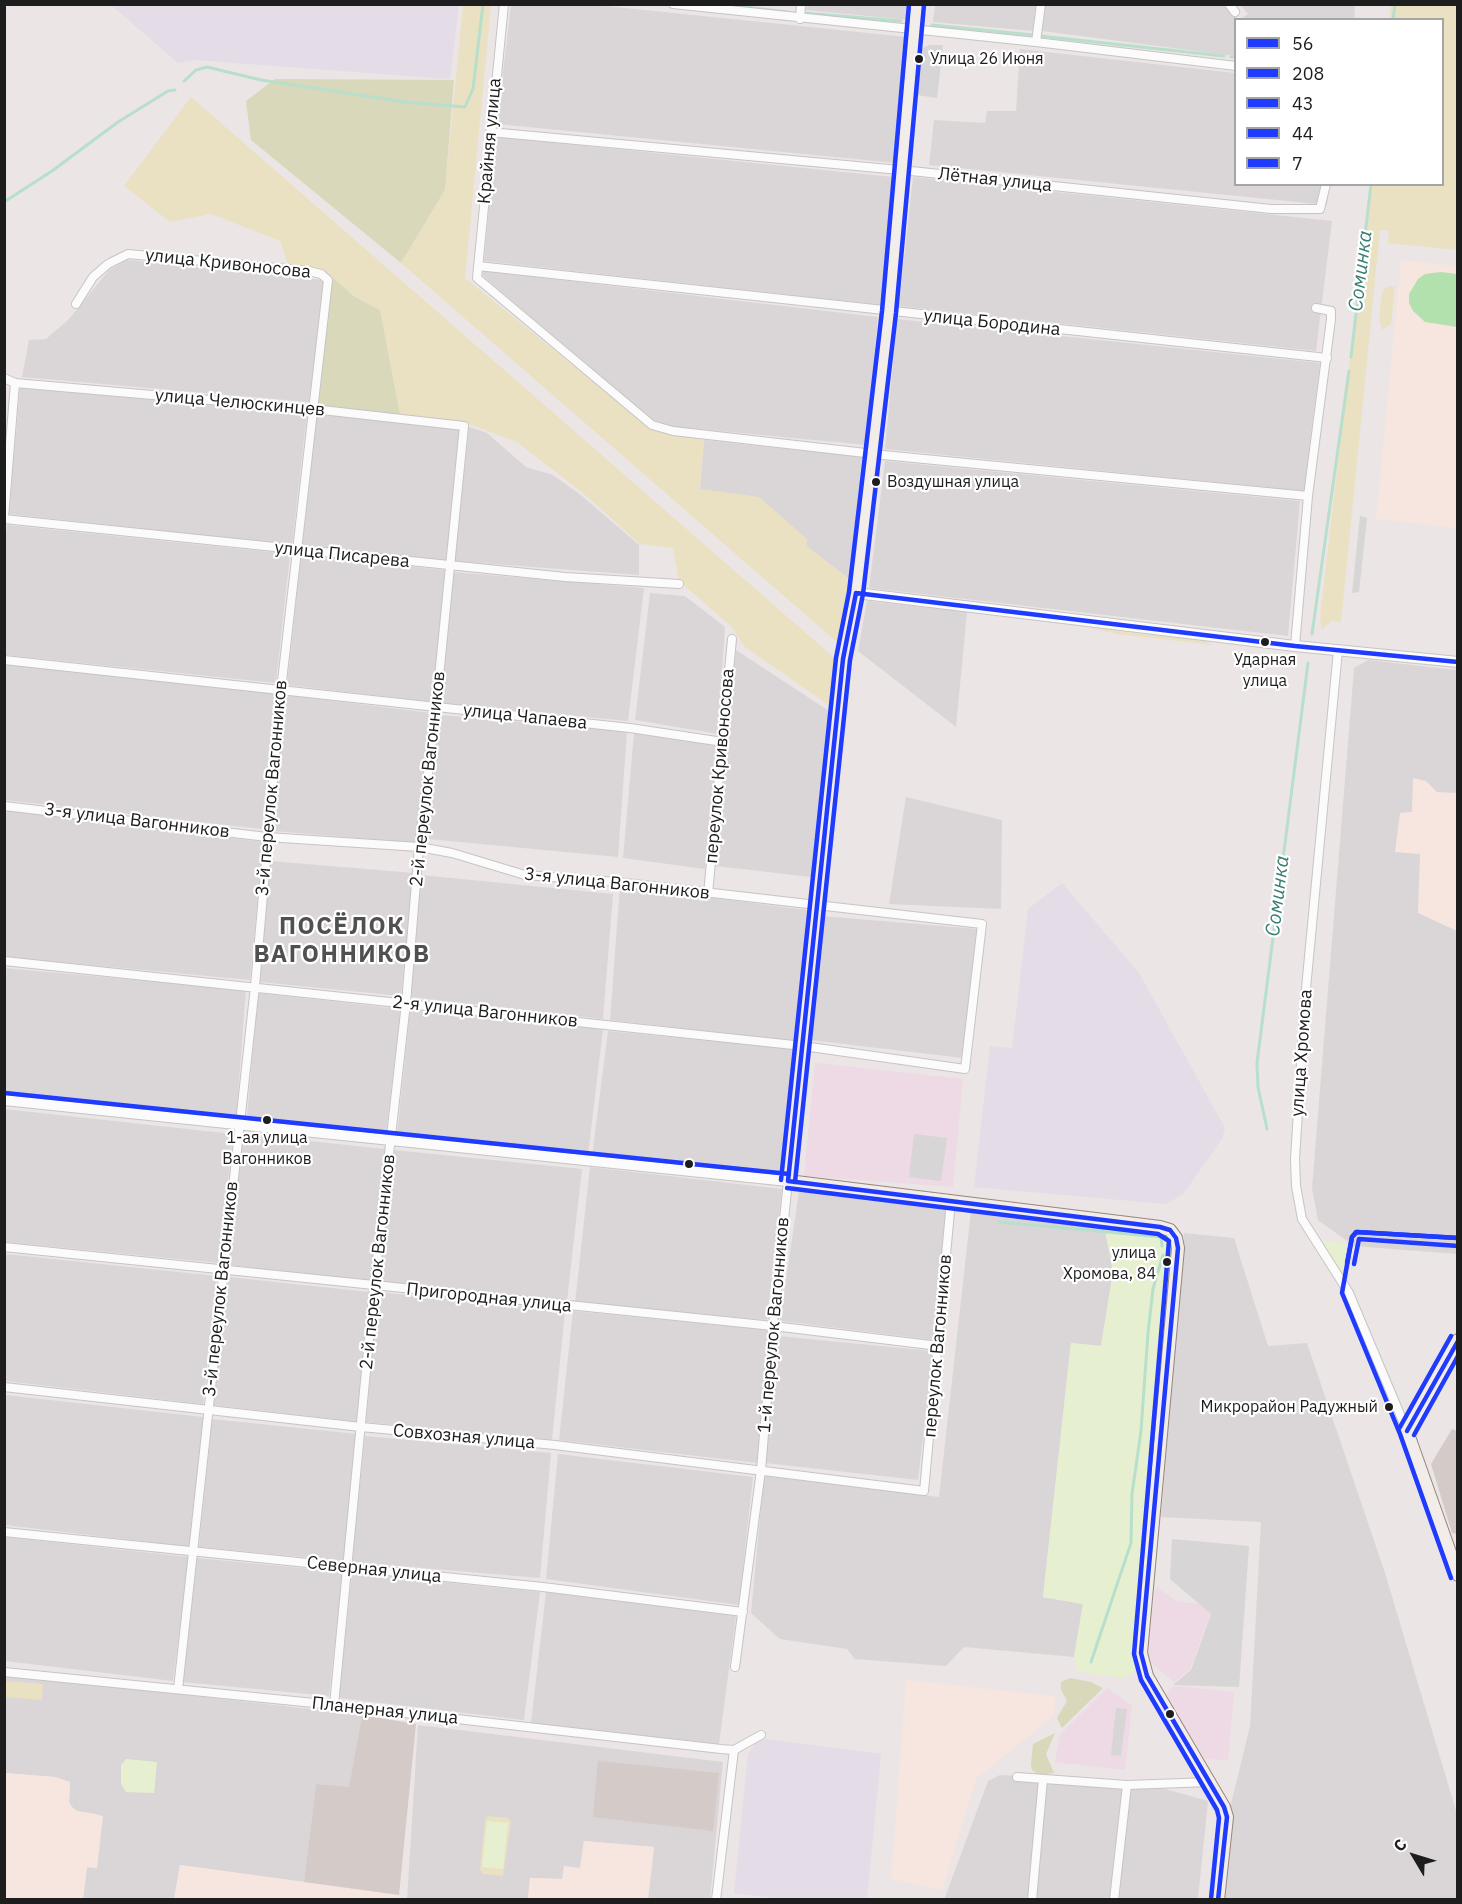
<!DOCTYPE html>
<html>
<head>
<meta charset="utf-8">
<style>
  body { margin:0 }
  #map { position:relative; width:1462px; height:1904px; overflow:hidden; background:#ebe5e5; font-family:"IBM Plex Sans",sans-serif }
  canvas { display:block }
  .frame { position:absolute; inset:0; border:6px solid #1d1d1d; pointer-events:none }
  .legend { position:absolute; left:1234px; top:18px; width:210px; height:168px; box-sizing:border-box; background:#fff; border:2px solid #a5a5a5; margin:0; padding:8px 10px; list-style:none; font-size:18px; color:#1d1d1d }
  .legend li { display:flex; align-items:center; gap:12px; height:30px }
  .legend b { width:30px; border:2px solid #a5a5a5 }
  .north { position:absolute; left:1384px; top:1826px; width:60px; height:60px; -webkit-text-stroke:4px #fff; paint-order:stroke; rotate:308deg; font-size:16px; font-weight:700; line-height:24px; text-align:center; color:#1d1d1d }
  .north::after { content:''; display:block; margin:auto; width:21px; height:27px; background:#1d1d1d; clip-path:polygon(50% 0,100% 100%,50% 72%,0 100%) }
</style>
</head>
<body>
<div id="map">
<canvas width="1462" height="1904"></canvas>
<div class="frame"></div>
<ul class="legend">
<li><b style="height:8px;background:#1f3bff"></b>56</li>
<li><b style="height:8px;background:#1f3bff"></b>208</li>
<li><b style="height:8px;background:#1f3bff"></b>43</li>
<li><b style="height:8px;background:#1f3bff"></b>44</li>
<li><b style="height:8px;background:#1f3bff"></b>7</li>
</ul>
<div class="north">С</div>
</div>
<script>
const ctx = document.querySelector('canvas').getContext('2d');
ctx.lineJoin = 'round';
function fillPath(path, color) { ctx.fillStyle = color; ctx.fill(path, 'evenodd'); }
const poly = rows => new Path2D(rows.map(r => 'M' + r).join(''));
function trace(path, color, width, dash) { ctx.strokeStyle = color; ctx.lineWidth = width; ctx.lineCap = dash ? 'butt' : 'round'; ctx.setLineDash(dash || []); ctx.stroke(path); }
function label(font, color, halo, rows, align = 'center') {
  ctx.font = font + ' "IBM Plex Sans",sans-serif'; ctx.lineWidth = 4.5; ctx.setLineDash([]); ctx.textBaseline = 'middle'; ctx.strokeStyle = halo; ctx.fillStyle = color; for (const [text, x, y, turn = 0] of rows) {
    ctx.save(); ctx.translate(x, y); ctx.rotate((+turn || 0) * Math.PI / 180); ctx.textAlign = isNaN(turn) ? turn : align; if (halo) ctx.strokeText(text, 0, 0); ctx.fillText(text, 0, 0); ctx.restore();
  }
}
const residential = poly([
  [511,5,596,5,907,37,896,163,497,124],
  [807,5,911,5,909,20,806,10],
  [935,5,1036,5,1033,31,933,22],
  [1045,5,1227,5,1237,19,1235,56,1042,31],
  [1240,5,1355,5,1354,20,1241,19,1248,14],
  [1020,49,1235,73,1236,184,1329,185,1327,205,929,165,934,120,985,123,987,111,1016,111],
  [496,137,893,177,881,305,484,261],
  [913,177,1332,221,1316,351,899,306],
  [127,260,324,280,309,402,22,377,29,340,46,339,68,320,109,270],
  [483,271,878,317,866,445,668,426,649,418,483,276],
  [897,319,1320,363,1304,491,885,449],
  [20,388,307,413,292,545,9,514],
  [316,413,459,430,447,561,301,546],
  [469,427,487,433,526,467,553,475,582,496,639,545,639,575,454,561],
  [704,440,862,457,849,579,806,546,700,489],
  [885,461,1300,501,1288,636,869,588],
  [7,525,290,554,276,683,5,655,4,553],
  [301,556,445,570,433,702,287,685],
  [453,572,644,588,628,721,440,703],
  [650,593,685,596,725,627,718,734,635,720],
  [867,601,967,612,956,727,858,651],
  [736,650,832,713,811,877,716,866],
  [1368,660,1457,670,1457,1254,1354,1246,1318,1220,1312,1188,1354,668],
  [5,663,275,693,262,829,5,800],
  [286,695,431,713,417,843,274,831],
  [440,715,627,731,618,857,428,839],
  [634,733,718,746,705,869,623,858],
  [906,797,1002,820,1001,909,889,904],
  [5,810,263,842,250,980,5,957],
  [270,861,414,873,401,996,260,982],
  [421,875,613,894,603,1019,411,997],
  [620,886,807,910,796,1041,610,1020],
  [821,916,979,929,963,1058,810,1040],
  [4,968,246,990,236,1119,5,1094],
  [258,993,401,1009,386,1133,247,1118],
  [410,1010,603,1029,588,1155,397,1135],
  [608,1031,793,1049,781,1174,592,1156],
  [4,1109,233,1134,219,1263,5,1242],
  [243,1134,385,1149,371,1283,228,1265],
  [394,1150,582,1169,567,1301,379,1281],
  [590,1167,782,1189,767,1320,575,1303],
  [799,1191,947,1208,934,1340,780,1321],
  [971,1211,1104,1224,1113,1272,1101,1346,1071,1343,1043,1597,1083,1604,1074,1657,964,1647,946,1666,855,1659,847,1649,780,1639,751,1613,764,1476,939,1497],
  [1184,1233,1234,1238,1268,1346,1307,1343,1385,1573,1457,1814,1457,1899,1220,1899,1229,1812,1250,1726,1261,1522,1161,1517],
  [5,1254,217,1276,203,1404,5,1381],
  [229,1277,369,1292,360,1422,213,1405],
  [378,1292,565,1311,552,1440,366,1422],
  [573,1311,769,1330,757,1463,559,1440],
  [778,1336,933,1351,918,1480,765,1463],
  [5,1395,203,1417,191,1547,5,1525],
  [212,1419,357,1434,345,1561,199,1547],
  [365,1436,551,1453,540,1578,352,1562],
  [558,1454,753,1477,739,1605,546,1579],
  [5,1537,189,1557,173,1681,5,1661],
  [197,1558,343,1572,329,1696,183,1682],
  [352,1573,540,1592,524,1720,339,1698],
  [546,1592,736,1616,719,1744,531,1723],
  [4,1674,362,1715,349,1788,316,1784,304,1882,180,1865,174,1899,83,1899,87,1867,97,1868,97,1814,77,1811,72,1807,69,1802,70,1789,55,1777,5,1773],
  [418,1725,723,1762,710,1899,648,1899,654,1847,584,1841,580,1869,562,1879,530,1878,528,1899,407,1900],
  [1000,1775,1144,1783,1208,1801,1198,1899,944,1900,988,1781]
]);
const commercial = poly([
  [815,1063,963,1079,953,1187,804,1176],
  [1156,1587,1178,1602,1199,1604,1210,1614,1190,1669,1174,1682,1149,1661,1148,1644],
  [1174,1686,1234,1692,1228,1760,1205,1759,1165,1696],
  [1107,1688,1132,1706,1125,1770,1055,1762,1060,1735]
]);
const industrial = poly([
  [111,5,459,5,450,79,194,60,178,63],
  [1062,883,1139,973,1225,1128,1222,1139,1183,1194,1166,1204,974,1187,990,1046,1012,1048,1028,909],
  [759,1738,881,1754,867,1899,787,1900,734,1893,748,1754]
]);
const education = poly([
  [1401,260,1457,266,1457,528,1376,519],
  [1413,778,1426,781,1437,792,1457,793,1457,931,1418,913,1420,854,1395,852,1400,813,1412,812],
  [906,1680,1056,1696,1053,1716,976,1779,942,1890,891,1879],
  [4,1773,55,1777,70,1782,69,1802,72,1807,77,1811,103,1816,97,1868,87,1867,83,1899,5,1899],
  [584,1841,654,1847,648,1899,528,1899,530,1878,562,1879,564,1866,580,1868],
  [180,1865,399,1895,401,1899,174,1900]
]);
const construction = poly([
  [1452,1429,1457,1431,1457,1534,1452,1533,1431,1464],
  [362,1715,416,1724,399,1895,304,1882,316,1784,349,1787],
  [598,1761,719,1773,713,1831,593,1817]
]);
const grass = poly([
  [463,5,491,5,465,278,653,430,704,440,700,489,759,497,807,539,807,546,849,579,838,643,401,263,445,190],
  [1391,5,1457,5,1457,250,1388,243,1389,231,1380,230,1341,622,1331,621,1322,630,1320,618,1370,185,1442,184,1442,20,1389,19],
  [191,97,838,661,830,706,745,647,731,626,679,581,673,548,640,544,584,494,517,442,461,421,400,414,380,310,355,297,324,270,288,264,280,241,211,214,170,222,124,186],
  [1389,286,1395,287,1391,324,1382,330,1379,317,1382,291],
  [1090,628,1204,641,1213,645,1117,634],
  [4,1681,43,1684,42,1700,5,1697],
  [488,1816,508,1818,511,1822,503,1876,483,1874,480,1870,485,1820]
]);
const forest = poly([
  [275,79,454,80,445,190,401,263,251,140,246,101],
  [333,278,355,297,380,310,400,414,317,406],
  [1070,1678,1091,1682,1103,1688,1062,1728,1057,1718,1067,1701,1061,1690,1061,1682],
  [1055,1733,1046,1754,1054,1773,1038,1775,1032,1770,1031,1764,1033,1744]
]);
const park = poly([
  [1104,1224,1160,1231,1170,1241,1172,1253,1134,1640,1135,1669,1133,1674,1119,1678,1077,1671,1074,1657,1083,1604,1043,1597,1071,1343,1101,1346,1113,1272],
  [1320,1241,1347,1243,1343,1274],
  [126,1759,157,1762,154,1793,126,1792,121,1784,121,1765],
  [487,1821,508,1823,503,1869,482,1867]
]);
const pitch = poly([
  [1441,272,1457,274,1457,327,1425,322,1413,311,1409,303,1409,294,1418,279,1425,274]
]);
const parking = poly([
  [929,45,943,45,937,98,917,95,919,50],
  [1360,516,1367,518,1359,592,1352,593],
  [914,1134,947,1138,941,1181,909,1177],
  [1172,1539,1249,1546,1239,1687,1173,1685,1191,1670,1211,1614,1170,1579],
  [1116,1708,1127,1709,1121,1756,1111,1755]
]);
const stream = poly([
  [720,4,787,12],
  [804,13,901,21],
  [1393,20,1395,4],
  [932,25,1033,35],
  [1040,36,1224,56],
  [1231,57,1236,57],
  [184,81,196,70,207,67,261,80,405,102,465,107,473,89,483,4],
  [4,202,52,171,118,122,168,91,175,90],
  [1351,357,1371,184],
  [1312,634,1349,371],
  [1267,1129,1258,1087,1257,1063,1308,663],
  [999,1222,1161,1237,1162,1246],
  [1091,1662,1131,1543,1132,1494,1141,1431,1148,1333,1153,1289,1163,1255]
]);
const minor = poly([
  [504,4,477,278,652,425,673,431,883,455,1308,496],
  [673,4,1036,42,1236,66],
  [1229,4,1235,12],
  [800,19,801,4],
  [1036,42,1041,4],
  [490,132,921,172,1271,209,1320,209,1326,184],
  [478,266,1327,358],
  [76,304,93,277,108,264,128,254,309,271,321,274,328,280,281,690,255,986,178,1689],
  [4,378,15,383,313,409,464,426,436,707,419,847,406,1003,374,1287,334,1705],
  [4,518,15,383],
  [4,519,565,577,679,584],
  [1295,646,1308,496,1331,319,1331,311,1316,308],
  [1338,650,1305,999,1295,1159,1296,1186,1302,1219,1349,1293,1407,1431],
  [4,660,630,728,723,742],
  [4,806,267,837,419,847,452,853,525,875,617,882,982,924,965,1069,803,1046,4,961],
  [708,894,732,639],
  [4,1247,773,1326,939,1346],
  [4,1387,361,1427,555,1445,924,1491,951,1201],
  [4,1532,543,1587,743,1612],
  [735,1667,761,1470,773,1326,788,1181],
  [4,1672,334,1705,721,1749,734,1750,761,1735],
  [1017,1777,1127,1785,1211,1782],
  [716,1900,734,1750],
  [1032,1900,1043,1779],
  [1114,1900,1127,1785]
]);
const tertiary = poly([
  [856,593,1295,646,1458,662],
  [4,1100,788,1181]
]);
const secondary = poly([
  [917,4,889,312,856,593,843,659,788,1181,1160,1227,1170,1230,1176,1238,1178,1248,1141,1653,1147,1676,1224,1807,1227,1817,1218,1900],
  [1458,1340,1407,1431,1458,1575]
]);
const bus1 = poly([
  [856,593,1295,646,1458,662],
  [788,1181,1160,1227,1170,1230,1176,1238,1178,1248,1141,1653,1147,1676,1224,1807,1227,1817,1218,1900],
  [788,1181,843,659,856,593],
  [1354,1264,1359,1239,1458,1246],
  [1407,1431,1458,1341]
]);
const bus2 = poly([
  [795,1182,850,660,863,594,896,313,924,5],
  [787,1188,1158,1234,1169,1241,1134,1654,1141,1680,1217,1810,1219,1818,1211,1899]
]);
const bus3 = poly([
  [5,1093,789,1174],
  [781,1180,836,658,849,592,882,311,909,4]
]);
const bus4 = poly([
  [1414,1435,1458,1356],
  [1451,1578,1400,1434,1342,1293,1352,1237,1356,1232,1458,1238]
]);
const bus5 = poly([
  [1347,1263,1352,1237,1357,1232,1458,1238],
  [1400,1427,1451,1336]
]);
const markers = [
  [919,59,5,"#1d1d1d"],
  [876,482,5,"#1d1d1d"],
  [1265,642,5,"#1d1d1d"],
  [267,1120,5,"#1d1d1d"],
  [689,1164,5,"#1d1d1d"],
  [1167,1262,5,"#1d1d1d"],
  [1389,1407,5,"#1d1d1d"],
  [1170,1714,5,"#1d1d1d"]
];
const busNames = [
  ["Улица 26 Июня",930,59],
  ["Воздушная улица",887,482],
  ["Ударная",1265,660,"center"],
  ["улица",1265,681,"center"],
  ["1-ая улица",267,1138,"center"],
  ["Вагонников",267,1159,"center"],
  ["улица",1156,1253,"right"],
  ["Хромова, 84",1156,1274,"right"],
  ["Микрорайон Радужный",1378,1407,"right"]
];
const streetNames = [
  ["Крайняя улица",490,141,-85],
  ["Лётная улица",995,180,6],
  ["улица Кривоносова",228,264,6],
  ["улица Бородина",992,323,6],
  ["улица Челюскинцев",240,403,5],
  ["улица Писарева",342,555,6],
  ["улица Чапаева",525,717,6],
  ["переулок Кривоносова",720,766,-85],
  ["2-й переулок Вагонников",428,779,-84],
  ["3-й переулок Вагонников",272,788,-85],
  ["3-я улица Вагонников",137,821,7],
  ["3-я улица Вагонников",617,884,6],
  ["2-я улица Вагонников",485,1012,6],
  ["улица Хромова",1302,1053,-86],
  ["2-й переулок Вагонников",378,1262,-84],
  ["3-й переулок Вагонников",221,1289,-84],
  ["Пригородная улица",489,1298,6],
  ["1-й переулок Вагонников",774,1325,-85],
  ["переулок Вагонников",938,1346,-85],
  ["Совхозная улица",464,1437,5],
  ["Северная улица",374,1570,6],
  ["Планерная улица",385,1711,6]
];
const waterNames = [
  ["Соминка",1361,271,-83],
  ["Соминка",1278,896,-83]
];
const districtNames = [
  ["ПОСЁЛОК",342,927],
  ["ВАГОННИКОВ",342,955]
];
fillPath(residential, '#dad6d7');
fillPath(commercial, '#eddae4');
fillPath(industrial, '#e4dce6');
fillPath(education, '#f6e6df');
fillPath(construction, '#d4cac7');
fillPath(grass, '#eae1c3');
fillPath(forest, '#dad8ba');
fillPath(park, '#e6f0d0');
fillPath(pitch, '#b3e1ad');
fillPath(parking, '#d7d5d5');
trace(stream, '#b8dfcc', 3);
trace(minor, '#c7c4c4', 10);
trace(tertiary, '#c7c4c4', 12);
trace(secondary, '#95867d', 14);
trace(minor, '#fcfbfb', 8);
trace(tertiary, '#fcfbfb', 10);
trace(secondary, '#f3ede9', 12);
trace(bus1, '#1f3bff', 4.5);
trace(bus2, '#1f3bff', 4.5);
trace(bus3, '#1f3bff', 4.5);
trace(bus4, '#1f3bff', 4.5);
trace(bus5, '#1f3bff', 4.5);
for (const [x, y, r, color] of markers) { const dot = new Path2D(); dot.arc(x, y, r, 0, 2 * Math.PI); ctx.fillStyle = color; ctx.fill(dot); trace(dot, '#fff', 2); }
label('16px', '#1d1d1d', '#fff', busNames, 'left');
label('18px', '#1d1d1d', '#fff', streetNames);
label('italic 20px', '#387e72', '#fff', waterNames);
ctx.letterSpacing = '1.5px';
label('bold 24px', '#505050', '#fff', districtNames);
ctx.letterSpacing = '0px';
</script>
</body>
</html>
